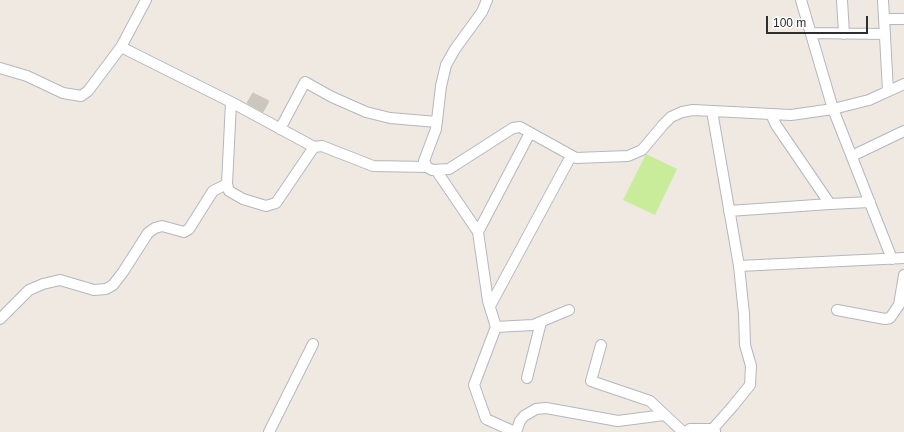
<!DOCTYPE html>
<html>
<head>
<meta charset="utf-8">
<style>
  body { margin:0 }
  #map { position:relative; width:904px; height:432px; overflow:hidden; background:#efe9e1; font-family:Arial,sans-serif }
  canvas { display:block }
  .scale { position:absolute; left:766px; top:16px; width:102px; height:18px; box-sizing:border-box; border:2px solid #2e2e2e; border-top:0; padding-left:5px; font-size:12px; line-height:14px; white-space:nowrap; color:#2e2e2e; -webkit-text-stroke:3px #fff; paint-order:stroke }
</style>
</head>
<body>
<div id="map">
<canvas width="904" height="432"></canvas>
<div class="scale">100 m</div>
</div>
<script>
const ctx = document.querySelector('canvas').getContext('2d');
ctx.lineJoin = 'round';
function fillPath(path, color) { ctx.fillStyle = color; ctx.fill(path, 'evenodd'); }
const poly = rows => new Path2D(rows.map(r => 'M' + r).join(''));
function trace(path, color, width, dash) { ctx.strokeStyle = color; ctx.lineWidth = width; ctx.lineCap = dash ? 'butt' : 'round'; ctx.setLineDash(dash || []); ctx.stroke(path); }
const pitch = poly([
  [646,154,677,169,655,215,623,200]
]);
const building = poly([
  [253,93,269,101,263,112,247,103,253,93]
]);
const minor = poly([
  [487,0,482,12,455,49,446,65,441,86,436,129,424,161,427,167,432,170,449,169,513,128,520,127,576,158,628,156,642,150,663,125,671,117,682,112,693,110,791,115,833,109,869,100,904,84],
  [801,0,833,109,892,259],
  [842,0,844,34],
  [883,0,888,91],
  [884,19,904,19],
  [811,33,885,34],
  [121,47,231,102,227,184,229,191,243,199,266,206,276,203,314,147,322,146,373,166,427,167],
  [0,68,27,76,63,93,81,96,88,91,121,47,146,0],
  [231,102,314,147],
  [771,114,776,125,830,204,870,202],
  [280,129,305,82,332,97,366,112,390,118,437,122],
  [852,156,904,131],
  [436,170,478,232,488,301,496,327,474,385,486,419,515,432],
  [729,211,830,204],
  [478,232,530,133],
  [739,266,904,258],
  [490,306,571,156],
  [837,310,885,319,890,318,899,305,904,275],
  [0,319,29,290,43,284,60,280,94,290,106,289,113,285,123,272,148,233,155,228,162,226,184,232,189,229,213,191,227,184],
  [496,327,533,325,569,310],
  [601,345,591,381,650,401,683,432],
  [527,378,541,322],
  [269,432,313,344],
  [516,432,520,421,524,416,536,409,546,408,618,421,664,415],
  [686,432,690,429,711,429,715,431],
  [710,432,733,406,750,385,751,366,745,345,744,314,739,266,712,111]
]);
fillPath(pitch, '#c9ec9a');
fillPath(building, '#cbc7bf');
trace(building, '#cbc5ba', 1);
trace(minor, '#b4b7c1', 12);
trace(minor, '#fff', 10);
</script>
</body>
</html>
